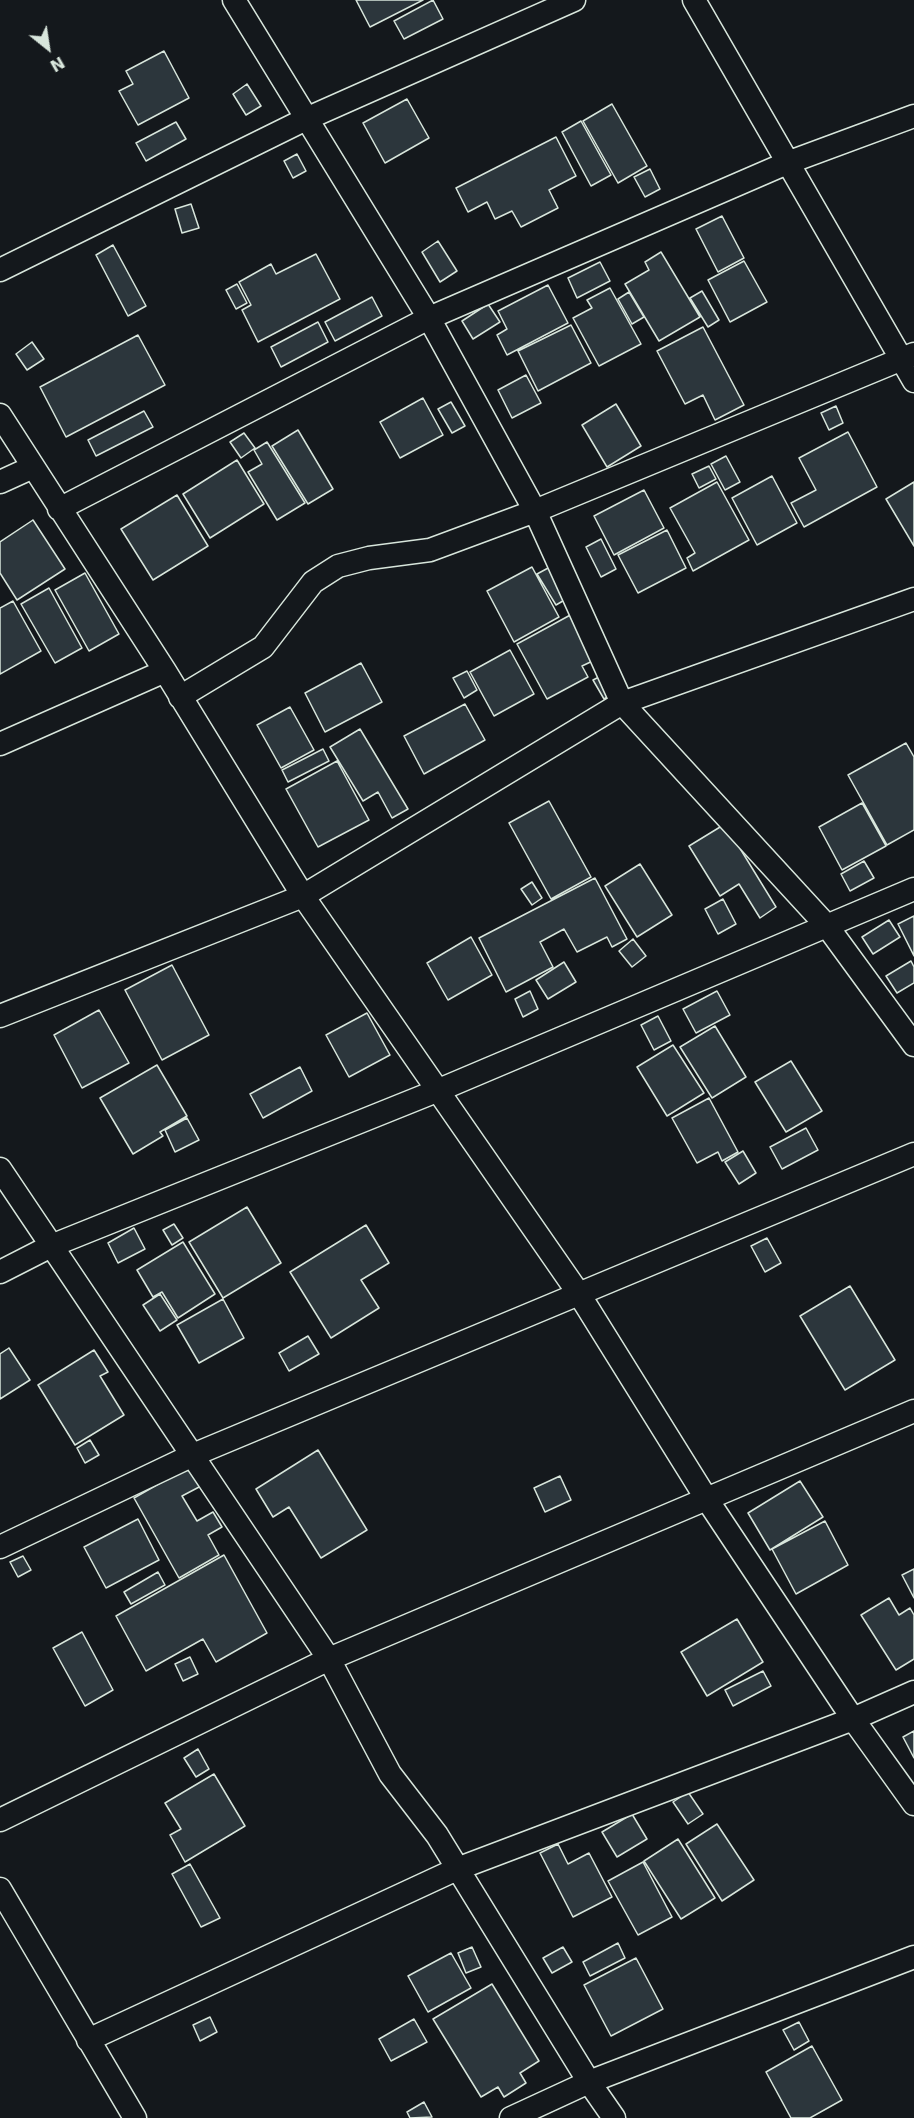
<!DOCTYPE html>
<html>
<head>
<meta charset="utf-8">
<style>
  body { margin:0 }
  #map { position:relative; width:914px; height:2118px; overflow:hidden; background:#14181c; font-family:"DejaVu Sans",sans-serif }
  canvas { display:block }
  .north { position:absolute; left:18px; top:18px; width:60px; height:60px; -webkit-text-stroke:4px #14181c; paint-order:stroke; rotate:150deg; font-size:16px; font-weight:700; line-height:24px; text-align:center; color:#d8e6dc }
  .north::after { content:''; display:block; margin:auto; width:21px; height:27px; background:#d8e6dc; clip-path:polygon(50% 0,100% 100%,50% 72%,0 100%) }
</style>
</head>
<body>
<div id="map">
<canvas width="914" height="2118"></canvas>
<div class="north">N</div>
</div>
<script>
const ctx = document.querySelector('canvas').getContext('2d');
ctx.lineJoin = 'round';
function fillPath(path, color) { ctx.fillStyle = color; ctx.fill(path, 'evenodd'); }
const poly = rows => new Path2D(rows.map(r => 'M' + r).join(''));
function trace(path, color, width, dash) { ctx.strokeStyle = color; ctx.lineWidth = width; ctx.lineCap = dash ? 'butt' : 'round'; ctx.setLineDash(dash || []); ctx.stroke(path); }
const building = poly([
  [356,0,423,0,370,27,356,0],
  [433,0,443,19,404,39,394,21,433,0],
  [164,51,189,98,138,125,119,91,133,84,126,71,164,51],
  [247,84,261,106,246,115,233,94,247,84],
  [407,99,429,138,385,163,363,123,407,99],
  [612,104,647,166,618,183,583,121,612,104],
  [581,121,611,175,591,186,562,132,581,121],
  [176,122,186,139,146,161,136,143,176,122],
  [556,137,576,176,549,190,558,208,521,227,512,211,495,219,487,202,468,212,456,188,556,137],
  [297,154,306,171,293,178,284,161,297,154],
  [650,169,660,189,645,197,634,177,650,169],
  [191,204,199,228,182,233,175,209,191,204],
  [722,216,744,258,718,272,696,229,722,216],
  [438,241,457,271,440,282,422,252,438,241],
  [113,245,146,306,128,316,96,255,113,245],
  [661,252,700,317,659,341,625,284,649,270,645,262,661,252],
  [316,254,340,299,258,342,242,310,251,305,239,282,271,264,276,274,316,254],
  [744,261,767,302,730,322,708,280,744,261],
  [600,262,610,281,577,298,568,278,600,262],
  [237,284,247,303,236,309,226,290,237,284],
  [548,285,568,323,507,355,497,335,507,329,498,311,548,285],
  [610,288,641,344,599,366,573,318,592,308,587,300,610,288],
  [702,291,719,320,708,327,690,298,702,291],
  [629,292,644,317,632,324,618,299,629,292],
  [372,297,382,316,335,341,325,322,372,297],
  [488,304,500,322,473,339,462,321,488,304],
  [318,322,328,342,281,367,271,347,318,322],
  [571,325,591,363,538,391,518,351,571,325],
  [703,327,744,405,715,420,703,395,685,404,657,351,703,327],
  [138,335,165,385,66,437,40,387,138,335],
  [32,342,44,359,27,370,16,354,32,342],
  [526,375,541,403,512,418,498,390,526,375],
  [423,398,443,435,400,458,380,422,423,398],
  [451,402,465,426,452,433,438,409,451,402],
  [616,404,641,446,607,467,582,425,616,404],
  [836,406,843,423,829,430,821,413,836,406],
  [144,411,153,427,96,456,88,440,144,411],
  [298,430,333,489,308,504,272,446,298,430],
  [848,432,877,487,804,527,791,503,816,490,799,458,848,432],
  [244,433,255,448,241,458,230,442,244,433],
  [267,442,305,503,277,520,248,472,262,464,254,450,267,442],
  [726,456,740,482,725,490,711,464,726,456],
  [237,460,264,504,210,538,183,494,237,460],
  [709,466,716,479,699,488,692,474,709,466],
  [772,476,797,523,757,545,732,498,772,476],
  [717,482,749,540,693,571,687,558,695,553,670,508,717,482],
  [914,482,914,546,886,499,914,482],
  [644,490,664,528,614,555,594,516,644,490],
  [177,495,208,546,153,580,121,529,177,495],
  [33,520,65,569,17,600,0,573,0,542,33,520],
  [667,530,686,568,638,593,618,555,667,530],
  [601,539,616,569,601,577,586,547,601,539],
  [532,567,559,617,514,642,487,591,532,567],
  [550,567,568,598,556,605,537,574,550,567],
  [85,573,119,634,89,651,55,590,85,573],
  [49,588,82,648,55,663,21,604,49,588],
  [13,601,41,651,0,674,0,608,13,601],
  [574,613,599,658,582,666,588,677,547,699,517,644,574,613],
  [510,650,534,694,494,716,470,672,510,650],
  [361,663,382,702,325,732,305,693,361,663],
  [467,671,477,690,464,698,453,678,467,671],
  [605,674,616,692,604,699,593,680,605,674],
  [465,704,485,740,424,774,404,736,465,704],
  [290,707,314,750,281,768,257,725,290,707],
  [360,729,408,809,392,818,378,792,363,801,330,747,360,729],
  [906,743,914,757,914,830,887,845,848,775,906,743],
  [323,749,329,761,288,782,282,770,323,749],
  [337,761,369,820,318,847,286,789,337,761],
  [549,801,591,877,551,899,509,823,549,801],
  [862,803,886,846,842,870,819,827,862,803],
  [725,824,776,907,760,918,739,884,720,896,689,846,725,824],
  [864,861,874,878,850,891,841,874,864,861],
  [640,864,672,915,637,937,605,886,640,864],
  [595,878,627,939,612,947,607,937,577,952,564,929,540,942,553,967,506,992,479,938,595,878],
  [532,882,542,898,532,905,521,889,532,882],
  [723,899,736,924,718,934,705,909,723,899],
  [914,916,914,956,898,924,914,916],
  [889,920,900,937,873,954,862,937,889,920],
  [471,937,492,975,448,1000,427,963,471,937],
  [633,939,646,956,632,967,619,951,633,939],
  [911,961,914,967,914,983,897,993,886,976,911,961],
  [564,962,576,982,548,999,536,980,564,962],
  [172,965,209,1035,162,1060,125,990,172,965],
  [530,991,538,1009,523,1017,515,999,530,991],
  [717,991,730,1015,696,1033,683,1009,717,991],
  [99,1010,129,1063,82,1088,54,1035,99,1010],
  [367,1013,390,1055,349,1077,326,1035,367,1013],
  [658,1016,671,1041,654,1050,641,1025,658,1016],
  [715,1026,746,1077,712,1098,680,1047,715,1026],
  [673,1045,704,1093,667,1116,637,1067,673,1045],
  [791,1061,822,1111,786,1132,755,1082,791,1061],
  [157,1065,187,1116,160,1132,163,1136,133,1154,100,1098,157,1065],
  [300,1067,312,1091,263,1118,250,1094,300,1067],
  [709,1098,738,1152,722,1161,718,1152,697,1163,672,1118,709,1098],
  [187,1118,199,1140,175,1152,165,1130,187,1118],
  [806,1128,818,1150,782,1169,770,1147,806,1128],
  [743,1151,756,1173,739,1184,725,1162,743,1151],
  [247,1207,281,1263,223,1298,189,1242,247,1207],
  [174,1224,183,1238,172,1245,163,1230,174,1224],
  [366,1225,389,1263,361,1280,379,1308,331,1338,290,1272,366,1225],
  [134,1228,145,1249,118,1263,108,1243,134,1228],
  [767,1238,781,1263,765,1272,751,1246,767,1238],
  [183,1242,215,1294,178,1318,162,1292,153,1297,137,1270,183,1242],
  [850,1286,895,1360,845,1390,800,1316,850,1286],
  [160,1294,177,1320,160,1331,143,1305,160,1294],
  [223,1299,244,1338,199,1363,177,1325,223,1299],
  [308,1336,319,1354,289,1371,279,1353,308,1336],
  [9,1348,30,1380,0,1399,0,1354,9,1348],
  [94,1350,108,1372,100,1376,124,1415,75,1445,38,1385,94,1350],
  [90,1440,99,1455,85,1463,77,1448,90,1440],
  [318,1450,367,1530,321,1558,289,1507,273,1517,256,1489,318,1450],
  [190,1466,201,1486,182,1496,197,1521,213,1512,222,1527,208,1535,219,1555,179,1578,134,1498,190,1466],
  [560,1476,571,1500,545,1512,534,1488,560,1476],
  [800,1481,823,1517,770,1550,748,1513,800,1481],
  [138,1519,159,1560,106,1588,84,1547,138,1519],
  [825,1521,848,1565,796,1594,772,1549,825,1521],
  [224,1555,267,1633,216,1662,203,1639,146,1671,116,1616,224,1555],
  [23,1556,31,1570,18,1577,10,1562,23,1556],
  [914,1569,914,1598,902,1575,914,1569],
  [158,1572,165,1585,131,1604,124,1592,158,1572],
  [889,1598,899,1615,910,1608,914,1615,914,1659,896,1670,861,1615,889,1598],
  [737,1619,763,1662,707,1696,681,1652,737,1619],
  [82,1632,113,1690,85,1706,53,1648,82,1632],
  [190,1657,198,1674,183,1681,175,1664,190,1657],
  [763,1671,771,1686,733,1706,725,1690,763,1671],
  [914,1731,914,1758,903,1737,914,1731],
  [198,1749,209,1769,196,1777,184,1758,198,1749],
  [214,1774,245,1826,185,1862,170,1835,181,1829,165,1803,214,1774],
  [688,1792,703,1814,688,1824,673,1802,688,1792],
  [632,1814,647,1839,617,1857,602,1832,632,1814],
  [717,1824,754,1880,722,1901,686,1844,717,1824],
  [678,1839,715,1898,681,1919,644,1861,678,1839],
  [558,1844,568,1864,589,1853,612,1897,573,1917,540,1853,558,1844],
  [643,1862,672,1917,638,1935,608,1881,643,1862],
  [190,1864,220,1918,201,1927,172,1874,190,1864],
  [618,1943,625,1958,590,1976,583,1962,618,1943],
  [472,1947,481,1967,466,1973,458,1953,472,1947],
  [563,1947,572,1962,552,1973,543,1958,563,1947],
  [451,1953,471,1988,428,2012,408,1976,451,1953],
  [636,1958,663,2009,611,2036,584,1985,636,1958],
  [492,1984,539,2061,520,2073,526,2083,504,2097,498,2087,481,2097,433,2019,492,1984],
  [210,2017,217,2032,200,2041,193,2025,210,2017],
  [414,2019,427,2042,391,2061,379,2039,414,2019],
  [799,2022,809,2041,794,2050,783,2030,799,2022],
  [812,2046,842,2100,810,2118,791,2118,766,2072,812,2046],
  [424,2102,432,2117,410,2118,407,2112,424,2102]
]);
const minor = poly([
  [234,0,429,318,535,511,622,703,827,926,914,1045],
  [694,0,914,381],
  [0,270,306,119,574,0],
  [0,415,165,671,303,896,579,1294,706,1498,853,1719,914,1804],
  [0,482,33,467],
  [59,509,429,318,787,163,914,116],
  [180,697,263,647,313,582,338,566,369,558,430,550,535,511,914,354],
  [0,744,165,671],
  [0,1016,303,896,622,703,914,599],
  [0,1169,329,1659,390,1774,437,1835,589,2082,614,2118],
  [0,1272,51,1246,439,1090,914,889],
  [0,1547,193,1455,914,1154],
  [0,1820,329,1659,914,1411],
  [0,1889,135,2118],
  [88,2040,457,1869,853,1719,914,1692],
  [511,2118,589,2082,914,1957]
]);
fillPath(building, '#2c363c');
trace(building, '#d8e6dc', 1.5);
trace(minor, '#d8e6dc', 25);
trace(minor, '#14181c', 22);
</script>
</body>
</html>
